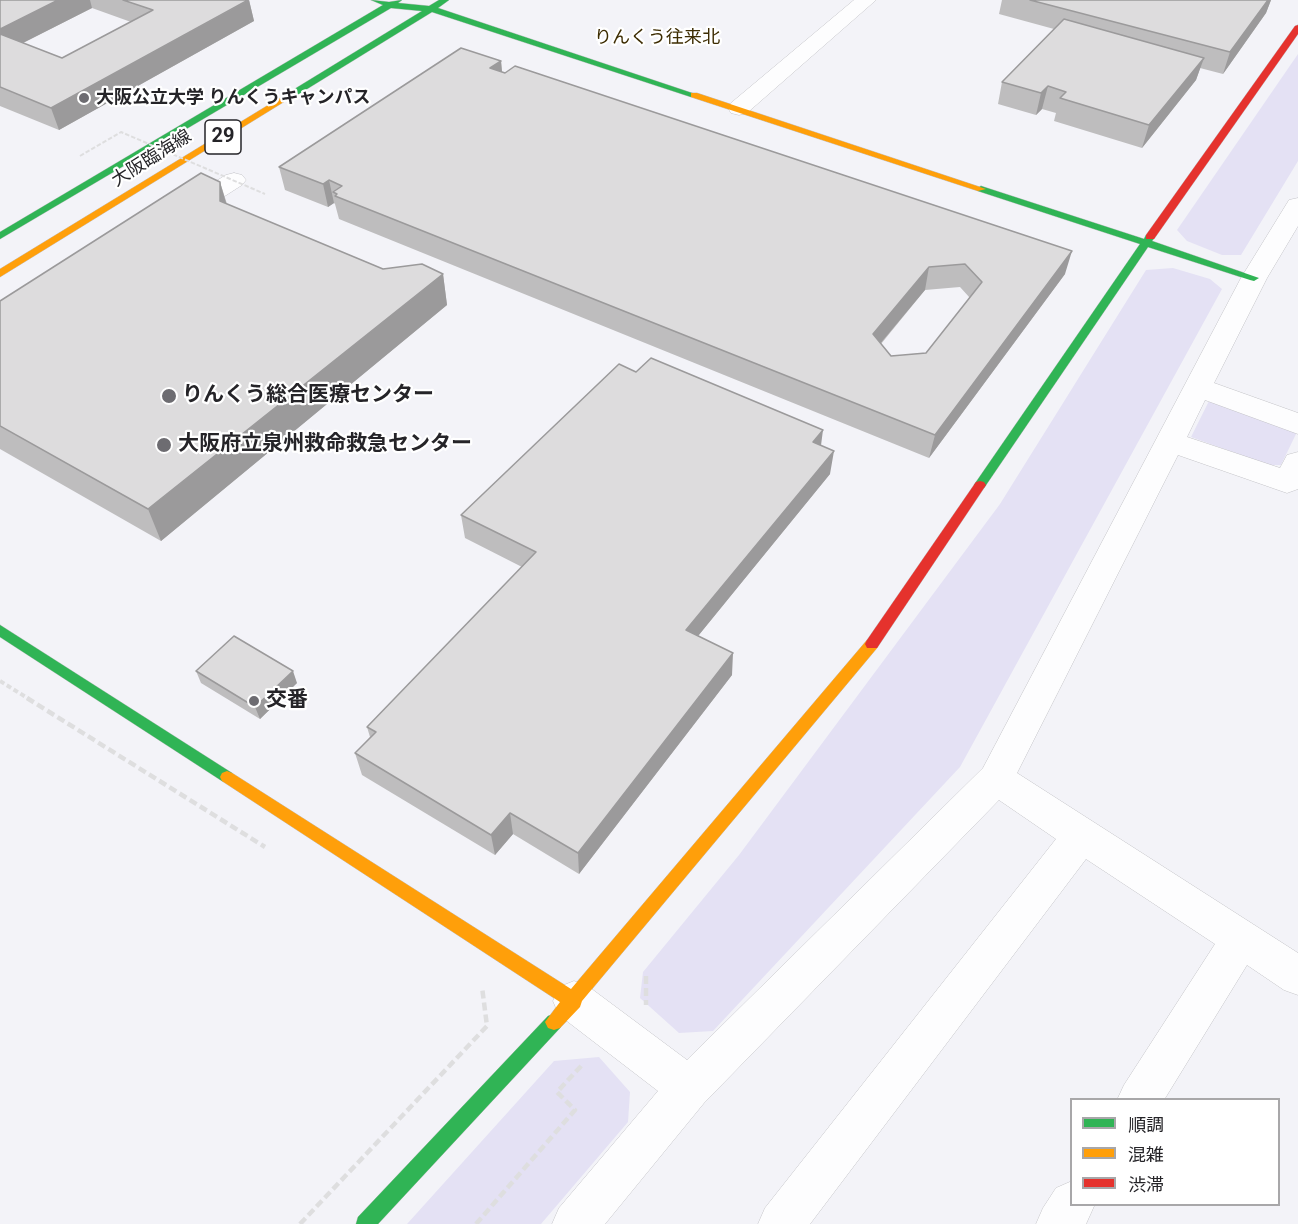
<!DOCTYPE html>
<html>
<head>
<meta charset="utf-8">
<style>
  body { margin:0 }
  #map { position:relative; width:1298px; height:1224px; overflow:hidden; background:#f3f3f8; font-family:Roboto,"Noto Sans JP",sans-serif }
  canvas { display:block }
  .legend { position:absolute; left:1070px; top:1098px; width:210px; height:108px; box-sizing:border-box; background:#fff; border:2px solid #a8a7a9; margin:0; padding:8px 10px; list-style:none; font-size:18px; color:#252428 }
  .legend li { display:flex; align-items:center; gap:12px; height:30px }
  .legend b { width:30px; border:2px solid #a8a7a9 }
</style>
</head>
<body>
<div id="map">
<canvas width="1298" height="1224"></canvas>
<ul class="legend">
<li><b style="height:8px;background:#30b455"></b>順調</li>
<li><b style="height:8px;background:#ff9f0a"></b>混雑</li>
<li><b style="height:8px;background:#e5322d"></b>渋滞</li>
</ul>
</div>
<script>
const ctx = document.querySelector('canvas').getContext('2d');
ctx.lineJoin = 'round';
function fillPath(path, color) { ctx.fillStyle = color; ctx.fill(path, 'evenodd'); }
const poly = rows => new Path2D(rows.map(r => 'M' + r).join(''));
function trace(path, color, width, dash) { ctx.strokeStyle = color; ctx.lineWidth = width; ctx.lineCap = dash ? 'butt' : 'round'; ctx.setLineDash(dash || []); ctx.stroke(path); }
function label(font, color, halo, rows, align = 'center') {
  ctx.font = font + ' Roboto,"Noto Sans JP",sans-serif'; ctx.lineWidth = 4.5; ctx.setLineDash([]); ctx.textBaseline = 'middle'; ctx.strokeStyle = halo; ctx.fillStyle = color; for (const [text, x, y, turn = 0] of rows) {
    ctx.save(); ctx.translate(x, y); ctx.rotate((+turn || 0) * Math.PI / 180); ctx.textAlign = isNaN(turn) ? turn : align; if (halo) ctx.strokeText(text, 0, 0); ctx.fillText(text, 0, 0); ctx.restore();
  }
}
const green = poly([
  [1298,54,1298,161,1241,255,1222,255,1187,241,1177,230],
  [1173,268,1210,279,1222,289,960,767,713,1031,679,1033,640,998,643,972,739,855,1000,504,1146,270],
  [1211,397,1289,425,1296,434,1281,465,1268,465,1191,437],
  [599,1057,630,1092,628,1122,541,1224,407,1224,554,1061]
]);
const pathFar1 = poly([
  [0,681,29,699]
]);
const path = poly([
  [27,698,265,847],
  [646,976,646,1005],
  [300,1224,487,1026,482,987],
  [476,1224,575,1110,557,1092,582,1065]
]);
const street = poly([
  [854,0,876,0,747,113,739,115,731,113,728,108,731,103,854,0],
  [234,173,242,175,246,180,242,185,192,217,183,219,174,217,171,212,174,207,226,175,234,173],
  [1298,198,1298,226,1267,278,1214,383,1298,413,1298,434,1205,400,1187,437,1280,468,1287,455,1298,452,1298,489,1287,493,1178,455,1017,773,1298,953,1298,995,1284,990,1247,965,1164,1100,1117,1100,1124,1085,1215,944,1086,859,810,1224,758,1224,765,1208,1056,839,999,800,704,1103,605,1224,552,1224,559,1208,658,1091,559,1015,553,1001,559,987,574,981,589,987,687,1060,983,768,1241,278,1289,200,1298,198],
  [1072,1181,1072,1204,1095,1204,1086,1224,1036,1224,1043,1208,1056,1188,1072,1181]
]);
const fast = poly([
  [371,0,389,2,402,0,398,3,429,6,439,0,449,0,438,8,698,95,691,97,432,12,294,97,288,97,288,93,422,11,391,8,0,239,0,232,383,5,371,0],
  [981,186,1144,239,1146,235,1154,235,1155,237,1152,241,1259,278,1254,281,1250,280,1148,247,984,488,980,489,976,488,974,485,976,482,1140,244,978,191,976,189,981,186],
  [0,625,232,773,234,777,232,781,227,783,222,781,0,637,0,625],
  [554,1014,560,1016,563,1022,560,1028,378,1224,356,1224,358,1217,548,1016,554,1014]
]);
const slow = poly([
  [288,93,295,95,0,277,0,269,288,93],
  [691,93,697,93,986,189,978,191,691,97,691,93],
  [872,639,877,640,879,644,877,648,582,1001,580,1007,560,1028,554,1030,548,1028,545,1022,560,1002,222,781,220,777,222,773,227,771,232,773,571,989,867,640,872,639]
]);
const jam = poly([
  [1298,25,1298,34,1154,239,1146,239,1146,235,1295,26,1298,25],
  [980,481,984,482,986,485,984,488,877,648,867,648,865,644,867,640,976,482,980,481]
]);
const pathBridge = poly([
  [80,156,121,132,265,194]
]);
const wall = poly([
  [0,0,249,0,254,21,59,130,0,106],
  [92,8,131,22,62,58,23,43],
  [1002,0,1271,0,1266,13,1223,74,1200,68,1196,80,1142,148,1054,121,1056,113,1042,109,1036,115,998,104,1002,82,1054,29,999,14],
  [501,61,502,72,1065,274,929,458,339,219,335,204,334,203,328,207,285,190,279,167],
  [960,287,970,298,926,353,891,356,881,344,925,290],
  [220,182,227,204,383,269,443,274,447,305,161,541,0,449,0,301],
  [821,445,830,474,698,636,732,675,579,874,513,834,495,855,362,775,355,753,370,737,367,727,522,567,465,538,461,515],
  [196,671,297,683,260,719,201,683]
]);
const shadedWall = poly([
  [58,0,90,0,92,8,3,53,0,46,0,29],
  [249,0,254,21,59,130,51,108],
  [1268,0,1271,0,1266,13,1223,74,1230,52],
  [1204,58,1196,80,1142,148,1149,125],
  [501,61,503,83,490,68],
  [1048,86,1042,109,1036,115,1041,93],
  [329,180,334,203,328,207,323,184],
  [220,182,229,213,220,201],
  [1072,251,1065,274,929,458,935,435],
  [929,267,925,290,869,357,873,334],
  [443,274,447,305,161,541,148,509],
  [823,430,820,453,813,442],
  [834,451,830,474,685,652,686,630],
  [733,653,732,675,579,874,578,853],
  [293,671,297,683,260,719,255,707],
  [510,813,513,834,495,855,491,835]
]);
const building = poly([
  [0,0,58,0,0,29,0,0],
  [123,0,248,0,51,108,0,87,0,34,62,58,153,10,123,0],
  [1030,0,1268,0,1230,52,1030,0],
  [1064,19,1204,58,1149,125,1060,98,1066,92,1048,86,1041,93,1002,82,1064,19],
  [461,48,501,61,490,68,505,73,515,66,1072,251,935,435,335,196,337,194,333,192,342,186,329,180,323,184,279,167,461,48],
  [965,264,982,282,926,353,891,356,873,334,929,267,965,264],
  [201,173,220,182,220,201,383,269,422,264,443,274,148,509,0,426,0,301,201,173],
  [651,358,823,430,813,442,834,451,686,630,733,653,578,853,510,813,491,835,355,753,376,732,367,727,536,552,461,515,619,364,636,372,651,358],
  [234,636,293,671,255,707,196,671,234,636]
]);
const markers = [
  [84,98,6,"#6d6c71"],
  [169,396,8,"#6d6c71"],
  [164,445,8,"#6d6c71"],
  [254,701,6,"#6d6c71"]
];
const farNeighbourhoodnames = [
  ["りんくう往来北",657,38]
];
const farPoinames = [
  ["大阪公立大学 りんくうキャンパス",96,98]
];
const farStreetnames = [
  ["大阪臨海線",152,159,-32]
];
const shields = [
  [223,137,36]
];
const shieldNames = [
  ["29",223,137]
];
const poiNames = [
  ["りんくう総合医療センター",182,396],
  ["大阪府立泉州救命救急センター",178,445],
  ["交番",266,701]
];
fillPath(green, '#e4e1f4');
trace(street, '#c4c4c8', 1);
trace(fast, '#c4c4c8', 1);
trace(slow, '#c4c4c8', 1);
trace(jam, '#c4c4c8', 1);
trace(pathFar1, '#dededf', 4, [5, 3]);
trace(path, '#dededf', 4.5, [8, 4]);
fillPath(street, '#fdfdfe');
fillPath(fast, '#30b455');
fillPath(slow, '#ff9f0a');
fillPath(jam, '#e5322d');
trace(pathBridge, '#dededf', 2, [4.5, 2]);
fillPath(wall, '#bebdbe');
fillPath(shadedWall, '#9b9a9b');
fillPath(building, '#dddcdd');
trace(building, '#9b9a9b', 1.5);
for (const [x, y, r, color] of markers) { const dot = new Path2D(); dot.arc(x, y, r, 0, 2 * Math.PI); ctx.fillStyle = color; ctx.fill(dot); trace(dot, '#fff', 2); }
label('18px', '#3d2c02', '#fff', farNeighbourhoodnames);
label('bold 18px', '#252428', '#fff', farPoinames, 'left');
label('18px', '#252428', '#fff', farStreetnames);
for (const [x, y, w] of shields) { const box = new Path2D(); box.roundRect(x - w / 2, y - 17, w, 34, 4.5); ctx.fillStyle = '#fff'; ctx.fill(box); trace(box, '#252428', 1.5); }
label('bold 20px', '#252428', null, shieldNames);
label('bold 21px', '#252428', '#fff', poiNames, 'left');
</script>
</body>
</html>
